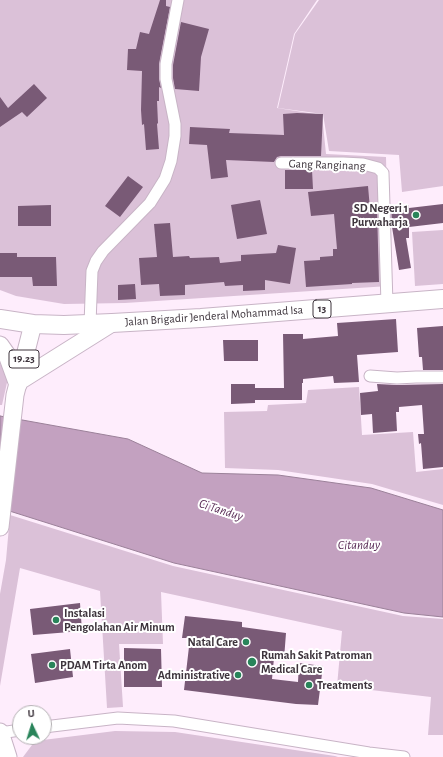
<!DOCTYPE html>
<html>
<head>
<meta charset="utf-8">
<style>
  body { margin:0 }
  #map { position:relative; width:443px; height:757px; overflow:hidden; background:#feedfc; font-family:"Alegreya Sans",sans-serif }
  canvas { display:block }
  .north { position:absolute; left:12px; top:705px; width:40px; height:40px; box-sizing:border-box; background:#fff; border:1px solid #b2aeb1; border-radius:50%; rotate:356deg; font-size:11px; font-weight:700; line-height:16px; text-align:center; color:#3e353d }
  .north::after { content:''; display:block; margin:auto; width:14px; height:18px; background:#29845a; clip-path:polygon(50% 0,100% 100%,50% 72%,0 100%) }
</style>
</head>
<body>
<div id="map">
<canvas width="443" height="757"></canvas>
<div class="north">U</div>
</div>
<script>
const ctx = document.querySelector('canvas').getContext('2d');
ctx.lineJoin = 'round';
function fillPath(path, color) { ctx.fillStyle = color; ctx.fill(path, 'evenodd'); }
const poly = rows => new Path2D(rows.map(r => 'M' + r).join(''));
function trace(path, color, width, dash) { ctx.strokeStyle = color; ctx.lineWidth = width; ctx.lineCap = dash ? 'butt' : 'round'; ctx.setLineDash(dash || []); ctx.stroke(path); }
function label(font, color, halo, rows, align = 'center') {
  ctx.font = font + ' "Alegreya Sans",sans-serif'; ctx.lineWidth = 4; ctx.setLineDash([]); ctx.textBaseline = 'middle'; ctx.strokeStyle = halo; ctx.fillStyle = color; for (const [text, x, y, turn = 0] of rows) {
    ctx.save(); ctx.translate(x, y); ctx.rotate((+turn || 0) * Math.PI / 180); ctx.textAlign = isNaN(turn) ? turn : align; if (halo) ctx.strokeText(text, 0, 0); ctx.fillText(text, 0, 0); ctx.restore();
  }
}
const green = poly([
  [0,0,317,0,294,34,277,108,322,115,326,154,386,157,389,286,125,303,64,304,16,296,0,290],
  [319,0,443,0,443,186,402,192,399,155,329,151,323,114,278,108,295,34],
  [443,230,443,284,415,286,412,232],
  [0,363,8,378,2,405,0,405],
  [359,387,362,435,413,432,416,472,443,469,443,505,372,484,278,470,225,468,224,412,267,411,268,405,306,403,308,390],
  [10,515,173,566,403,616,443,619,443,735,428,735,431,697,337,686,342,631,161,592,163,644,119,644,123,707,107,708,100,591,20,568,0,686,0,594,6,560],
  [115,731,175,732,335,756,338,757,23,757,35,741]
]);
const water = poly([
  [0,416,128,439,202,473,278,475,371,488,443,510,443,617,404,613,174,563,0,508,0,416]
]);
const building = poly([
  [160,0,166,0,166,6,170,7,159,64,159,79,161,88,159,87,159,101,157,101,158,123,157,124,159,149,146,150,144,124,142,125,141,110,142,71,127,70,128,49,136,49,140,32,149,34],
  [181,22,209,29,201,57,199,91,175,89,173,78,173,65],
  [34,84,47,98,27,117,22,112,0,127,0,97,8,108],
  [297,113,323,114,321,156,281,156,277,157,274,162,226,160,228,177,211,179,207,145,189,144,190,127,230,129,229,133,284,135,283,114],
  [285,170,312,170,313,189,285,189],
  [128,176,143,187,120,217,105,206],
  [368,186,370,209,377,208,379,282,352,283,352,284,306,287,304,261,320,260,320,257,333,256,333,249,337,249,334,214,311,216,308,192],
  [260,200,267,234,237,239,231,205],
  [443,204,443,223,409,227,409,238,406,238,411,268,399,270,392,227,391,205,409,205,409,208],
  [51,205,51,226,18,226,18,206],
  [170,223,173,257,189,256,190,258,219,257,220,263,241,261,241,255,276,253,278,245,296,248,290,284,265,280,265,290,243,291,243,285,225,286,224,282,185,285,185,295,160,296,159,284,141,285,139,258,157,257,154,224],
  [0,253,17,253,17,257,56,257,57,286,33,286,32,277,0,277],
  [135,284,136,299,118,300,118,285],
  [396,319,398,352,357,355,359,382,334,383,333,376,303,379,303,383,302,383,302,400,255,400,255,403,231,404,231,384,255,384,255,388,284,388,283,334,303,334,303,339,338,336,337,323],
  [443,326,443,370,423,370,422,357,419,357,417,328],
  [223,340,258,340,258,361,224,361],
  [377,384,397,385,443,384,443,467,423,469,421,443,419,444,418,434,424,434,422,405,399,407,399,412,396,412,397,431,373,433,372,414,361,415,360,393,378,391],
  [80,603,82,631,33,635,30,609],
  [185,616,242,622,242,627,286,633,284,659,274,658,272,679,298,682,299,663,323,666,318,705,296,704,184,690,190,638,182,638],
  [124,648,161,649,162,687,124,687],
  [70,649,73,677,35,683,31,654]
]);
const minor = poly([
  [281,163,343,163,363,164,378,168,383,173,387,304],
  [90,324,92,271,96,261,103,251,150,203,165,179,171,161,175,136,175,124,166,79,166,64,178,0],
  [370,376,397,378,416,377,443,377],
  [44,727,118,718,174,721,369,753,404,757],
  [0,733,20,730]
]);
const primary = poly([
  [0,345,7,355,18,385],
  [18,382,112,323],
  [0,527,15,395,33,324],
  [0,732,8,757]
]);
const trunk = poly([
  [0,319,33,324,64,325,112,323,201,318,443,299]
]);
const markers = [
  [416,215,4,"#29845a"],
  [56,620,4,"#29845a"],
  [246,642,4,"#29845a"],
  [252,662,5,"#29845a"],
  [52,665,4,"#29845a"],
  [238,675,4,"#29845a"],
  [309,685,4,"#29845a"]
];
const shields = [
  [322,309,18],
  [24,359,30]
];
const shieldNames = [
  ["13",322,309],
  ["19.23",24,359]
];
const streetNames = [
  ["Gang Ranginang",327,165,2],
  ["Jalan Brigadir Jenderal Mohammad Isa",214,316,-4]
];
const poiNames = [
  ["SD Negeri 1",408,208,"right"],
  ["Purwaharja",408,222,"right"],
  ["Instalasi",64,613],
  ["Pengolahan Air Minum",64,627],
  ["Natal Care",238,642,"right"],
  ["Rumah Sakit Patroman",261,655],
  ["Medical Care",261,669],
  ["PDAM Tirta Anom",60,665],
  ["Administrative",230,675,"right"],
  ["Treatments",317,685]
];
const waterNames = [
  ["Ci Tanduy",221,510,18],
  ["Citanduy",359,545]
];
fillPath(green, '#dbc1d8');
fillPath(water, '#c3a1c0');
trace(water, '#9b8199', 1);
fillPath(building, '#795a76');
trace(minor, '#c8b4c6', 13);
trace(primary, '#c8b4c6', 19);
trace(trunk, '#c8b4c6', 20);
trace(minor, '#fff', 11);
trace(primary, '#fff', 17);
trace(trunk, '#fff', 18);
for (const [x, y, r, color] of markers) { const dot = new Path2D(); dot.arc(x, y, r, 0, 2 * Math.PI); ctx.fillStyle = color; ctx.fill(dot); trace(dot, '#fff', 1.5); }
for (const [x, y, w] of shields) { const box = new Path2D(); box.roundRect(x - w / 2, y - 9, w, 18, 3); ctx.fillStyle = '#fff'; ctx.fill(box); trace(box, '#3e353d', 1); }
label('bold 11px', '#3e353d', null, shieldNames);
label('12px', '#3e353d', '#fff', streetNames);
label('bold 12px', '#3e353d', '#fff', poiNames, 'left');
label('italic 13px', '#5c3059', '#fff', waterNames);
</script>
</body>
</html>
